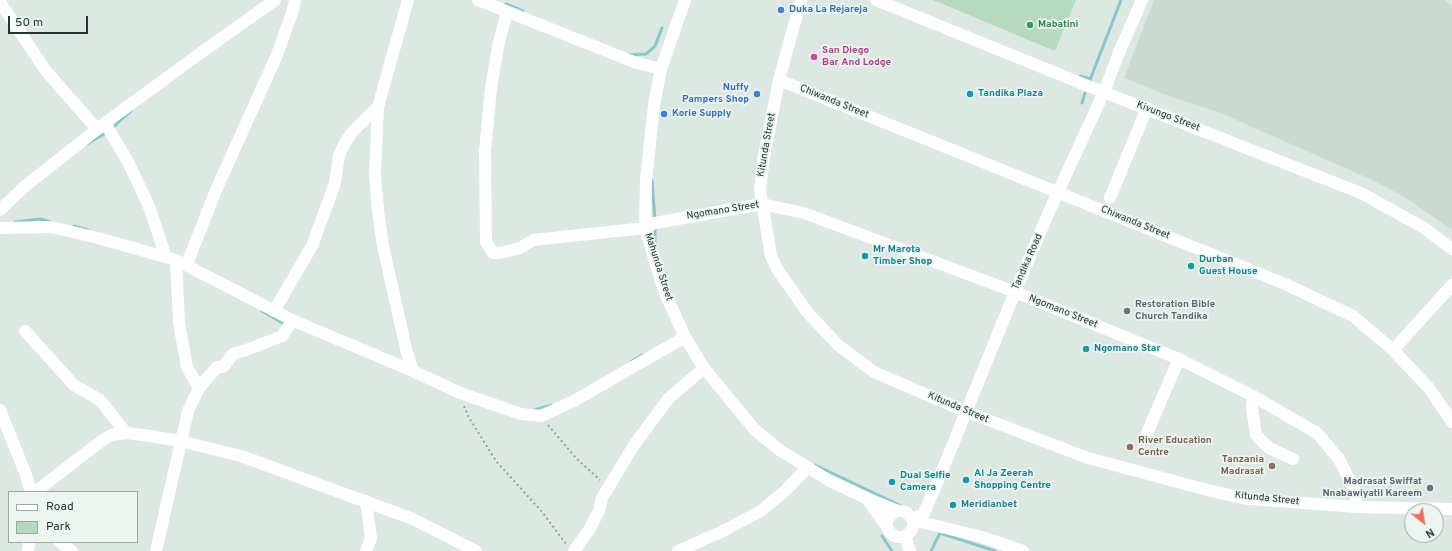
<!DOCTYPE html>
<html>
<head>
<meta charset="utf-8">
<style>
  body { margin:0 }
  #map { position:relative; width:1452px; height:551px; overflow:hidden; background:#dde8e3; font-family:Overpass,sans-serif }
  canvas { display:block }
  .legend { position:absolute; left:8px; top:491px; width:130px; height:52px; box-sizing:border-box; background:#edf5f1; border:1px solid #9ba9a3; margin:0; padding:5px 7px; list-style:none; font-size:12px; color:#20372f }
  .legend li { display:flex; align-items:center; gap:8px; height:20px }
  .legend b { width:20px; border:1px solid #9ba9a3 }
  .north { position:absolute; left:1404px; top:503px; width:40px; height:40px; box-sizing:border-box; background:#edf5f1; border:1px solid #9ba9a3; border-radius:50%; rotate:150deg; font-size:11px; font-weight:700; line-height:16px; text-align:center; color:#20372f }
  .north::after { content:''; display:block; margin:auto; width:14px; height:18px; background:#ea705a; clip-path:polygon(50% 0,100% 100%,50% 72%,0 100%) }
  .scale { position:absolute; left:8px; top:16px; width:80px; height:18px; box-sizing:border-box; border:2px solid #20372f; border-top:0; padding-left:5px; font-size:12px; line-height:14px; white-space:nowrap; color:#20372f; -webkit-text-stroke:3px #edf5f1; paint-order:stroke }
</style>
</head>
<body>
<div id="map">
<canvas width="1452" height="551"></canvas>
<ul class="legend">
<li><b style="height:5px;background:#fff"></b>Road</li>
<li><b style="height:11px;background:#b7d9bd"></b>Park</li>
</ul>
<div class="north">N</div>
<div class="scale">50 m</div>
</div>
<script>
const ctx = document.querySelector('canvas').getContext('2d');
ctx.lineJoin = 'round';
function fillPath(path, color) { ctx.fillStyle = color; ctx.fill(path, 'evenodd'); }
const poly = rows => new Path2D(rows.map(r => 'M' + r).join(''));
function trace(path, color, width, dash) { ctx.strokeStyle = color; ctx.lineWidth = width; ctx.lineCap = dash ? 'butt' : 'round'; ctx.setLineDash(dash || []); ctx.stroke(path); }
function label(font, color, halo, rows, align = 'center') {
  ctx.font = font + ' Overpass,sans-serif'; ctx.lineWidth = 3.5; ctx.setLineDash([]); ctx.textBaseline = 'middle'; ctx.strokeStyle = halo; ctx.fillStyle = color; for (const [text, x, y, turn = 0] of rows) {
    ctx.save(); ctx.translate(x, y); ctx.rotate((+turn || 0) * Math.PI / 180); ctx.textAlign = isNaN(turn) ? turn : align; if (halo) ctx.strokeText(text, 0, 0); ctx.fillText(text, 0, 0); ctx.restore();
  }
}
const built = poly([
  [1154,0,1444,0,1452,6,1452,230,1403,196,1370,179,1218,112,1169,96,1124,78]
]);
const green = poly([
  [933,0,1076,0,1055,51]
]);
const stream = poly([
  [506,4,523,11],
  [629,55,646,54,655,46,662,28],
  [1080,76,1090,79],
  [1090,80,1121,0],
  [1082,103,1085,93],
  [115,126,116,124,131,111],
  [87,144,104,134],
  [652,180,655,220],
  [15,222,40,219,51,222],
  [74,226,88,230],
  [655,242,655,226],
  [262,311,286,325],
  [632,361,642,355],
  [534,410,552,405],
  [815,465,914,512],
  [882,536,892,551],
  [931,551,940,533,995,551]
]);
const path = poly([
  [464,406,468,416,496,461,543,513,566,544],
  [548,425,576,458,600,480]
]);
const minor = poly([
  [408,0,378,107,375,175,378,211,383,246,407,353,413,371],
  [478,0,634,62,661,69],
  [685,0,661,69,654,105,646,181,645,228,664,291,685,337,704,368,755,430,781,451,830,481,866,498,898,511],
  [801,0,779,80,764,156,760,190,771,256,777,269,808,313,838,345,874,372,967,412,1088,458,1215,492,1249,499,1357,507,1452,509],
  [876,0,1088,86,1361,193,1424,228,1452,249],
  [0,2,46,71,97,129],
  [507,12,498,46,491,88,485,151,486,242,493,253,500,253,520,248,533,240,645,228,655,223,762,204,804,213,1015,292,1179,359,1253,396,1317,433,1339,459,1355,491,1357,507],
  [779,80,1285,284,1353,316,1393,350,1429,388,1452,422],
  [105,123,127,160,141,189,150,209,166,257],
  [1110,198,1147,108],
  [0,210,24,187,105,123,202,52,275,0],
  [0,228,51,227,98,238,176,260,294,321,413,371,460,393,521,414,541,416,574,401,685,337],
  [187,264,216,190,277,55,293,10,295,0],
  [274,311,312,246,335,183,339,155,346,141,354,130,378,107],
  [25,331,74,385,100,400,126,433],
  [1393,350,1452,285],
  [199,388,217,367,223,367,233,354,249,349,282,336,289,326,294,321],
  [1253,396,1252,408,1256,435,1269,448,1293,459],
  [0,410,26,475,31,492],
  [1147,433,1179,359],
  [35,492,104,439,112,435,126,433,150,436,180,441,241,456,413,519,476,551],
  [867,499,888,528],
  [366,501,371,538,366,551],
  '887 524a13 13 0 1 1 26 0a13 13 0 1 1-26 0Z',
  [912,518,920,516,924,513,940,476,1015,292,1048,214,1104,92,1118,55,1142,0],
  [913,520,982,537,1023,551],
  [905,536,910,551],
  [60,542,72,551],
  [28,551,29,542],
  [156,551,188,411,199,388,187,367,179,323,176,260],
  [574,551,589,530,599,511,602,498,634,445,669,398,704,368],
  [678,551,721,532,761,511,786,490,807,468]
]);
const markers = [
  [781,10,4,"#3f7fe0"],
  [1030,25,4,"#2e9e5b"],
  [814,57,4,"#d1479c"],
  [757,94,4,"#3f7fe0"],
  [970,94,4,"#0f9aa8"],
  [664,114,4,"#3f7fe0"],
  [865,256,4,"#0f9aa8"],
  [1191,266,4,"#0f9aa8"],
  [1127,311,4,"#6b7280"],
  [1086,349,4,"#0f9aa8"],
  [1130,447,4,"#8d6e63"],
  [1272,466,4,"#8d6e63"],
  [966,480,4,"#0f9aa8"],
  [892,482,4,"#0f9aa8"],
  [1430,488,4,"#6b7280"],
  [953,505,4,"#0f9aa8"]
];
const shopNames = [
  ["Duka La Rejareja",789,10],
  ["Nuffy",749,88,"right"],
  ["Pampers Shop",749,100,"right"],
  ["Korie Supply",672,114]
];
const leisureNames = [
  ["Mabatini",1038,25]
];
const hotelNames = [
  ["San Diego",822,51],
  ["Bar And Lodge",822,63]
];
const cultureNames = [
  ["Tandika Plaza",978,94],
  ["Mr Marota",873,250],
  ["Timber Shop",873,262],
  ["Durban",1199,260],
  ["Guest House",1199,272],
  ["Ngomano Star",1094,349],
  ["Al Ja Zeerah",974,474],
  ["Shopping Centre",974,486],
  ["Dual Selfie",900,476],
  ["Camera",900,488],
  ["Meridianbet",961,505]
];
const streetNames = [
  ["Chiwanda Street",834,102,22],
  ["Kivungo Street",1168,117,21],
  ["Kitunda Street",767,145,-80],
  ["Ngomano Street",723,211,-9],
  ["Chiwanda Street",1135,223,22],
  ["Tandika Road",1028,262,-66],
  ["Mahunda Street",658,267,72],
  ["Ngomano Street",1063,312,22],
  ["Kitunda Street",958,408,23],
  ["Kitunda Street",1267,499,6]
];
const worshipNames = [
  ["Restoration Bible",1135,305],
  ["Church Tandika",1135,317],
  ["Madrasat Swiffat",1422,482,"right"],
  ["Nnabawiyatil Kareem",1422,494,"right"]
];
const educationNames = [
  ["River Education",1138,441],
  ["Centre",1138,453],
  ["Tanzania",1264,460,"right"],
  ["Madrasat",1264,472,"right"]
];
fillPath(built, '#ccd8d1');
fillPath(green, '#b7d9bd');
trace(stream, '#87c7cc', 3);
trace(path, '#7fab99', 2, [2, 3]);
trace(minor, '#fff', 12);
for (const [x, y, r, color] of markers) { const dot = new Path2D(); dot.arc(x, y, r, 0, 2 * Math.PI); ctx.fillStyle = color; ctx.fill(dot); trace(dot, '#edf5f1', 1.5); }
label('bold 10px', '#366cbe', '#edf5f1', shopNames, 'left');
label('bold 10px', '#27864d', '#edf5f1', leisureNames, 'left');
label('bold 10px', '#b23c85', '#edf5f1', hotelNames, 'left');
label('bold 10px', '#0d838f', '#edf5f1', cultureNames, 'left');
label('10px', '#20372f', '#edf5f1', streetNames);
label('bold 10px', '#5b616d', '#edf5f1', worshipNames, 'left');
label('bold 10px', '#785e54', '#edf5f1', educationNames, 'left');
</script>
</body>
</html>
